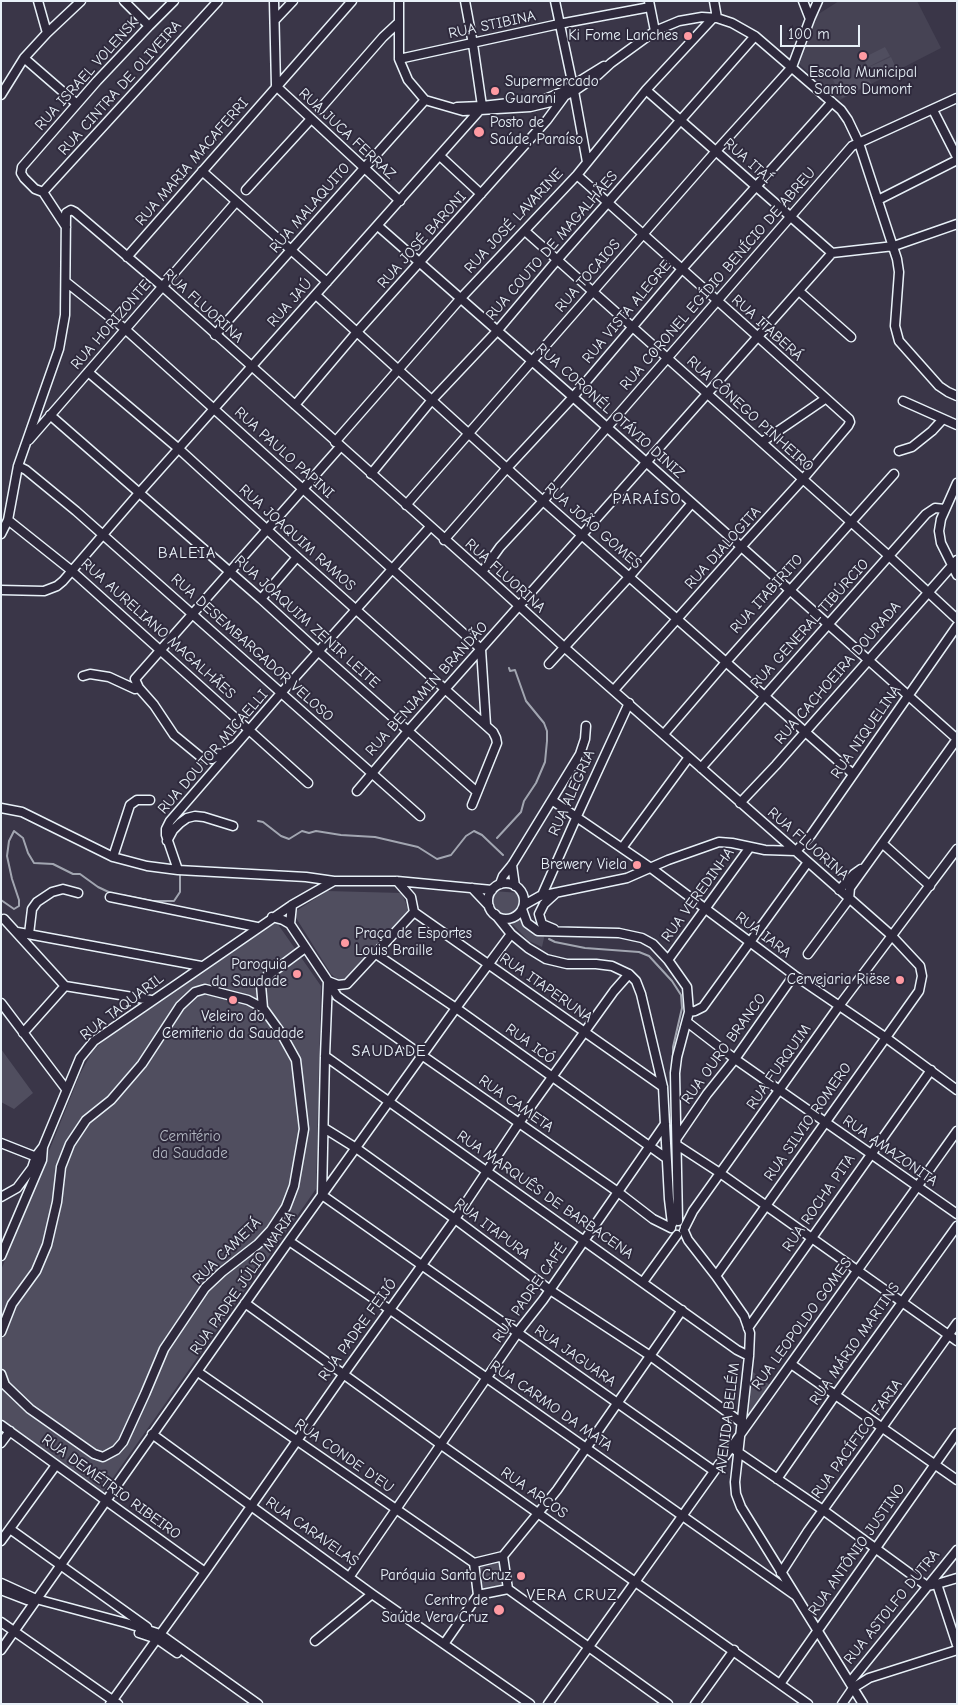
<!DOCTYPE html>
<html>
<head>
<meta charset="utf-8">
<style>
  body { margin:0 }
  #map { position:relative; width:958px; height:1705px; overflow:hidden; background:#3a3648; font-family:"Comic Neue",sans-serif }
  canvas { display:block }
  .frame { position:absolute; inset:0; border:2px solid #e8f1f8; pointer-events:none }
  .scale { position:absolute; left:780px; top:25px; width:80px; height:22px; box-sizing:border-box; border:2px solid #e8f1f8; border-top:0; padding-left:6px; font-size:15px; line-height:18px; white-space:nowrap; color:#e8f1f8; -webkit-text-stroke:4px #2f2a3d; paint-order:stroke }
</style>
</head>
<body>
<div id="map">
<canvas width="958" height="1705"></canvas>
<div class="frame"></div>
<div class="scale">100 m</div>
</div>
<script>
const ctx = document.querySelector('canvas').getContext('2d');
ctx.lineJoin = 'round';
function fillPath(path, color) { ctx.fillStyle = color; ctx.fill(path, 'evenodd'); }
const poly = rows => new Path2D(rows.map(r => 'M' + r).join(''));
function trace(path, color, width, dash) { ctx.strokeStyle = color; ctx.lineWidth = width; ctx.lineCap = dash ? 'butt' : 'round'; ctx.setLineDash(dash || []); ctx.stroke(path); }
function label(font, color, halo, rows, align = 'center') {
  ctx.font = font + ' "Comic Neue",sans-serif'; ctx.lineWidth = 4; ctx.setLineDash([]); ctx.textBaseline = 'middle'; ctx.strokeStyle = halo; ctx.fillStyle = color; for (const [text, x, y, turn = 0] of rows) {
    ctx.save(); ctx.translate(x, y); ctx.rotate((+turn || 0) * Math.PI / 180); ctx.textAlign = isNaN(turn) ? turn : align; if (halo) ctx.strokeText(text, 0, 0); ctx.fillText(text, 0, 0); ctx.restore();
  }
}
const built = poly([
  [839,1,917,1,941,48,840,100,798,63,817,15]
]);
const green = poly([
  [885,47,890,56,868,67,863,58],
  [891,57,896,68,873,79,867,68],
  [862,65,871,83,842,98,833,80],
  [327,891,402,893,409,912,342,983,331,974,293,913],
  [493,891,520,893,522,904,520,908,511,916,501,916,496,914,493,910,490,904],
  [521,913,543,933,544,938,542,947,529,941,509,921,515,919],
  [275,920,321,986,316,1189,103,1492,100,1492,70,1468,1,1419,1,1270,80,1074,92,1052,107,1037,125,1024],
  [1,1049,33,1093,14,1109,1,1102],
  [753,1372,771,1386,745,1422],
  [499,1562,502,1585,481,1590,479,1567]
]);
const stream = poly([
  [258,821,263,822,281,836,289,839,302,831,309,833,316,831,341,835,375,837,418,847,437,859,451,855,466,836,474,831,482,835,503,855],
  [497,838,521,812,524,801,536,783,545,762,547,741,547,731,544,723,526,701,515,670,510,671,509,668],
  [1,900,14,909,19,906,19,900,12,879,7,856,9,841,14,831,23,838,28,853,34,863,53,864,73,874,80,874,98,887,115,895,122,895,152,901,174,901,180,892,180,874],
  [549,939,555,942,585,948,639,952,649,956,672,981,681,995,682,1008,673,1047,673,1063]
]);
const minor = poly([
  [38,1,47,33],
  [124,1,149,26],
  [274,1,276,86],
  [399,1,399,59,408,80,425,100,463,111,530,107,555,101,576,90,598,75,611,63,655,31,679,21,702,17,717,18,732,23,755,36,841,110,848,120,859,143,897,259,899,272,895,326,899,341,939,386,948,392,957,396],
  [555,1,574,91,587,162],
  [649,1,655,31],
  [714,1,717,18],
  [803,1,810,19],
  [275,20,293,1],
  [24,58,77,104],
  [399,59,559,24,650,7],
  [276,86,400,201],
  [646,90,832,253],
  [1,95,24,58,47,33,81,1],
  [457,107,482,106,545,99,562,92,604,66],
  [320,109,383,37,398,23],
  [933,110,957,157],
  [440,156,481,194],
  [202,171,327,282],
  [577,175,757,336,849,419,850,422,848,426,803,479,741,547,614,690],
  [246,190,311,119],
  [43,192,218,1],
  [878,200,957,160],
  [378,226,573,397,957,739],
  [66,227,43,192,35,189,24,178,21,173,22,167,97,81,149,26,174,1],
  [525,231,889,556,957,619],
  [832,253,894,246,957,224],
  [127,257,352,1],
  [66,282,125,329,481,649,486,725],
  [799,291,851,337],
  [316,295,543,501,853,774],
  [215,335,425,100],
  [88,372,179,449,297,557,493,732,496,738,497,743,472,805],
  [903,401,957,425],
  [295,405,356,333,547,120,564,97,564,90],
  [50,415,261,599,319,652,477,792],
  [29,440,236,202],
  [335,442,461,298,577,175,646,90,713,18],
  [762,442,825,399],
  [899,451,912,447,932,431,943,419],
  [18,466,26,470,76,511,420,816],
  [371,474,431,401,498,330,557,260,755,36],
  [957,483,941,519,939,531,941,543,957,575],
  [406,505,716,151,792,67,810,19,818,1],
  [8,520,72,571,308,783],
  [1,534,8,520,18,466,59,349,65,315,66,213,71,210,75,212,163,287,482,572,564,647,891,935,920,966,922,976,919,991,716,1276],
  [444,540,507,468,573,397,681,270,832,102],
  [482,572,500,547,543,501,852,146,957,98],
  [1,590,44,591,57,586,63,581,139,493,479,111,482,106,473,44,465,1],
  [261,599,297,557],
  [549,664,630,576,692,503],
  [83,676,90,674,109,677,135,689,139,688],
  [664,734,726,662,894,474],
  [235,746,212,759,202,758,174,735,154,705,139,688,135,679,340,447],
  [701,768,926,514,935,508,945,509],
  [357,791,408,731,832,253],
  [553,801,651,868,794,975,885,1037,957,1090],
  [740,803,776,765,957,560],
  [1,808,22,812,113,857,147,866,178,870,306,877,334,881],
  [167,841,173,830,180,823,187,818,195,816,204,817,233,826],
  [883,844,930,886],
  [622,848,689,757],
  [796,851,811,835,957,626],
  [113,857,130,805,137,800,150,800],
  [512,865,515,886],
  [178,870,166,835,166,829,170,821,281,693,430,527],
  '488 901a18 18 0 1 1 36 0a18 18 0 1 1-36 0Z',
  [500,884,503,876,512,865,580,754,585,739,586,726],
  [472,888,489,906],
  [839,890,854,874,861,869],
  [542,895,577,816,629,703],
  [110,897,257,927],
  [849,899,850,888,957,739],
  [524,905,540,896,627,878,668,860,719,842,732,843,765,850,796,851],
  [522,909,527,923,538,931,619,933,642,938,653,944,668,960,687,987,689,1012,677,1057,675,1073,678,1221],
  [414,912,663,1087],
  [495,914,511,934,528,948,546,959,567,964,596,964,612,966,629,974,636,981,641,994,663,1087,669,1199,672,1224],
  [272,917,283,920,290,924,328,981,338,985,347,984,414,912,411,897,397,881],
  [4,919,65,986,151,1000],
  [290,924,292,905],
  [554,929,542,924,539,914,544,904,556,893],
  [17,932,201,966],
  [29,934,32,909,37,902,52,892,63,889,78,893],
  [376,954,456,1008,666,1158],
  [808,954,849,899],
  [668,960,750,847],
  [328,981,325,1056,322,1195,714,1471],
  [329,983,337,996,618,1192,653,1219,671,1228],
  [1,1003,66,1089],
  [263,1008,261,985,266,977,305,948],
  [689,1012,695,1011,703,1007,808,862],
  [687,1022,735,1059,957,1214],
  [23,1033,65,986],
  [325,1056,737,1350,749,1356],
  [324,1128,356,1148,455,1219,550,1290,649,1355,742,1423],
  [677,1138,707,1094,735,1059,794,975],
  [1,1143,39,1158],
  [677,1145,720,1173,957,1341],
  [1,1197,17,1188,32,1168,36,1156,43,1147,80,1058,94,1041,292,905,334,881,397,881,492,890],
  [685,1227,693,1211,839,1006,957,849],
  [684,1231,688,1240,716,1276,744,1316,750,1333,749,1356,735,1482,736,1494,741,1507,863,1704],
  [289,1241,389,1309,796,1596],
  [1,1256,42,1160,43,1147],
  [643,1282,677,1235],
  [245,1303,440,1444,808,1704],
  [748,1328,931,1070],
  [1,1332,12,1304,36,1271,47,1245,57,1202,61,1167,70,1144,86,1120,111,1100,142,1064,180,1006,195,992,205,989,248,1000,263,1008,281,1033,296,1060,304,1129,294,1186,286,1207,271,1230,258,1244,222,1272,205,1288,164,1349,145,1394,123,1442,116,1450,103,1457,94,1454,30,1409,5,1385,1,1374],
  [791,1364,957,1480],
  [198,1372,474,1563],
  [1,1425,205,1572],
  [152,1434,372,1594,530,1704],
  [1,1443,10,1431],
  [735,1450,823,1510,927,1586],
  [777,1479,836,1394,957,1226],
  [10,1529,147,1627],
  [1,1541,56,1465],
  [503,1556,557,1490,682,1310],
  [503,1556,508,1589,478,1595,474,1563,503,1556],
  [781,1573,808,1531,957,1323],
  [350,1576,521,1328,543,1300,665,1124],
  [1,1583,36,1599,126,1623,160,1634,258,1704],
  [937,1584,957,1578],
  [927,1586,937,1584,957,1645],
  [508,1589,668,1704],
  [1,1590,27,1600],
  [1,1622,118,1704],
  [139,1633,157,1639,177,1653],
  [315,1641,372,1594],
  [444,1644,478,1595],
  [1,1650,289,1241,456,1008,511,934],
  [850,1682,957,1550],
  [780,1684,957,1433],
  [110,1704,205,1572,343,1375,455,1219,519,1123,614,991,629,974],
  [548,1704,957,1131],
  [695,1704,734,1650],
  [842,1704,853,1688,869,1678,957,1650]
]);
const markers = [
  [688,36,5,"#ff9aa2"],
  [863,56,5,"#ff9aa2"],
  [495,91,5,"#ff9aa2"],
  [479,132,6,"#ff9aa2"],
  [637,865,5,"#ff9aa2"],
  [345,943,5,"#ff9aa2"],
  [297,974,5,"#ff9aa2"],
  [900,980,5,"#ff9aa2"],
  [233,1000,5,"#ff9aa2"],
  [521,1576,5,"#ff9aa2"],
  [499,1610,6,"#ff9aa2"]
];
const streetNames = [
  ["RUA STIBINA",492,25,-12],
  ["RUA ISRAEL VOLENSK",87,74,-48],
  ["RUA CINTRA DE OLIVEIRA",120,88,-48],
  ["RUA JUCA FERRAZ",347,134,43],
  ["RUA ITAÍ",748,161,41],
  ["RUA MARIA MACAFERRI",192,162,-49],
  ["RUA MALAQUITO",310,208,-49],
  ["RUA JOSÉ LAVARINE",514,221,-47],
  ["RUA JOSÉ BARONI",422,240,-48],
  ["RUA COUTO DE MAGALHÃES",552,246,-49],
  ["RUA TOCAIOS",588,276,-49],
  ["RUA CORONEL EGÍDIO BENÍCIO DE ABREU",718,279,-49],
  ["RUA JAÚ",290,303,-48],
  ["RUA FLUORINA",203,306,42],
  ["RUA VISTA ALEGRE",627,312,-50],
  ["RUA HORIZONTE",111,325,-49],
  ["RUA ITABERÁ",767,328,42],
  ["RUA CORONÉL OTÁVIO DINIZ",610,411,42],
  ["RUA CÔNEGO PINHEIRO",750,414,42],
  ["RUA PAULO PAPINI",284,453,42],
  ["RUA JOÃO GOMES",593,526,41],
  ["RUA JOAQUIM RAMOS",297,538,42],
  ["RUA DIALOGITA",723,548,-48],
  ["RUA FLUORINA",505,576,42],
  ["RUA ITABIRITO",767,594,-48],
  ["RUA JOAQUIM ZENIR LEITE",307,622,42],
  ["RUA GENERAL TIBÚRCIO",810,624,-48],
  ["RUA AURELIANO MAGALHÃES",158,629,42],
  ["RUA DESEMBARGADOR VELOSO",252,648,42],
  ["RUA CACHOEIRA DOURADA",838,673,-49],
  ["RUA BENJAMIN BRANDÃO",427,689,-48],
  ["RUA NIQUELINA",866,732,-55],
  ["RUA DOUTOR MICAELLI",213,752,-49],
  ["RUA ALEGRIA",572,793,-66],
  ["RUA FLUORINA",808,844,41],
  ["RUA VEREDINHA",698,895,-54],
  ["RUA IARA",763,935,37],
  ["RUA ITAPERUNA",546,988,35],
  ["RUA TAQUARIL",122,1007,-37],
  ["RUA ICÓ",530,1044,36],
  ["RUA OURO BRANCO",724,1049,-54],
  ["RUA FURQUIM",779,1067,-55],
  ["RUA CAMETA",516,1104,35],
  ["RUA SILVIO ROMERO",808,1122,-55],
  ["RUA AMAZONITA",890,1151,35],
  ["RUA MARQUÊS DE BARBACENA",545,1195,35],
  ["RUA ROCHA PITA",819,1203,-55],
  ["RUA ITAPURA",492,1229,37],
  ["RUA CAMETÁ",227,1251,-44],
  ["RUA PADRE JÚLIO MARIA",243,1283,-55],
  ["RUA PADRE CAFÉ",530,1293,-55],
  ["RUA LEOPOLDO GOMES",802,1324,-54],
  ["RUA PADRE FEIJÓ",358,1330,-54],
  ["RUA MÁRIO MARTINS",855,1344,-55],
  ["RUA JAGUARA",575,1356,35],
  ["RUA CARMO DA MATA",551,1406,35],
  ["AVENIDA BELÉM",728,1418,-83],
  ["RUA PACÍFICO FARIA",857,1439,-54],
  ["RUA CONDE D'EU",344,1456,35],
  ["RUA DEMÉTRIO RIBEIRO",111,1487,36],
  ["RUA ARCOS",534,1493,35],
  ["RUA CARAVELAS",312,1532,35],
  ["RUA ANTÔNIO JUSTINO",857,1550,-55],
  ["RUA ASTOLFO DUTRA",892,1607,-51]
];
const poiNames = [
  ["Ki Fome Lanches",678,36],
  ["Escola Municipal",863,73,"center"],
  ["Santos Dumont",863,90,"center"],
  ["Supermercado",505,82,"left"],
  ["Guarani",505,99,"left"],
  ["Posto de",490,123,"left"],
  ["Saúde, Paraíso",490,140,"left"],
  ["Brewery Viela",627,865],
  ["Praça de Esportes",355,934,"left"],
  ["Louis Braille",355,951,"left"],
  ["Paroquia",287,965],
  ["da Saudade",287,982],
  ["Cervejaria Riëse",890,980],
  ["Veleiro do",233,1017,"center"],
  ["Cemiterio da Saudade",233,1034,"center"],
  ["Paróquia Santa Cruz",511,1576],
  ["Centro de",488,1601],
  ["Saúde Vera Cruz",488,1618]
];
const parkNames = [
  ["Cemitério",190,1137],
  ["da Saudade",190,1154]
];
const neighbourhoodNames = [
  ["PARAÍSO",647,499],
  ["BALEIA",187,553],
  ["SAUDADE",389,1051],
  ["VERA CRUZ",572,1595]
];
fillPath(built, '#464354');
fillPath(green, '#504e5f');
trace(stream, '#a2a6b1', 2);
trace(minor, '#e8f1f8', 11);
trace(minor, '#2f2a3d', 8);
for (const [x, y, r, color] of markers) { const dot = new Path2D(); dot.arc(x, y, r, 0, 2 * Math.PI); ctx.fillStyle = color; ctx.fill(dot); trace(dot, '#2f2a3d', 2); }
label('15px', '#e8f1f8', '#2f2a3d', streetNames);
label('15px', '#e8f1f8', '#2f2a3d', poiNames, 'right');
label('15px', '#b3b8c2', '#2f2a3d', parkNames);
ctx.letterSpacing = '1px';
label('16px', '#e8f1f8', '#2f2a3d', neighbourhoodNames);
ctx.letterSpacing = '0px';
</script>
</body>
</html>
